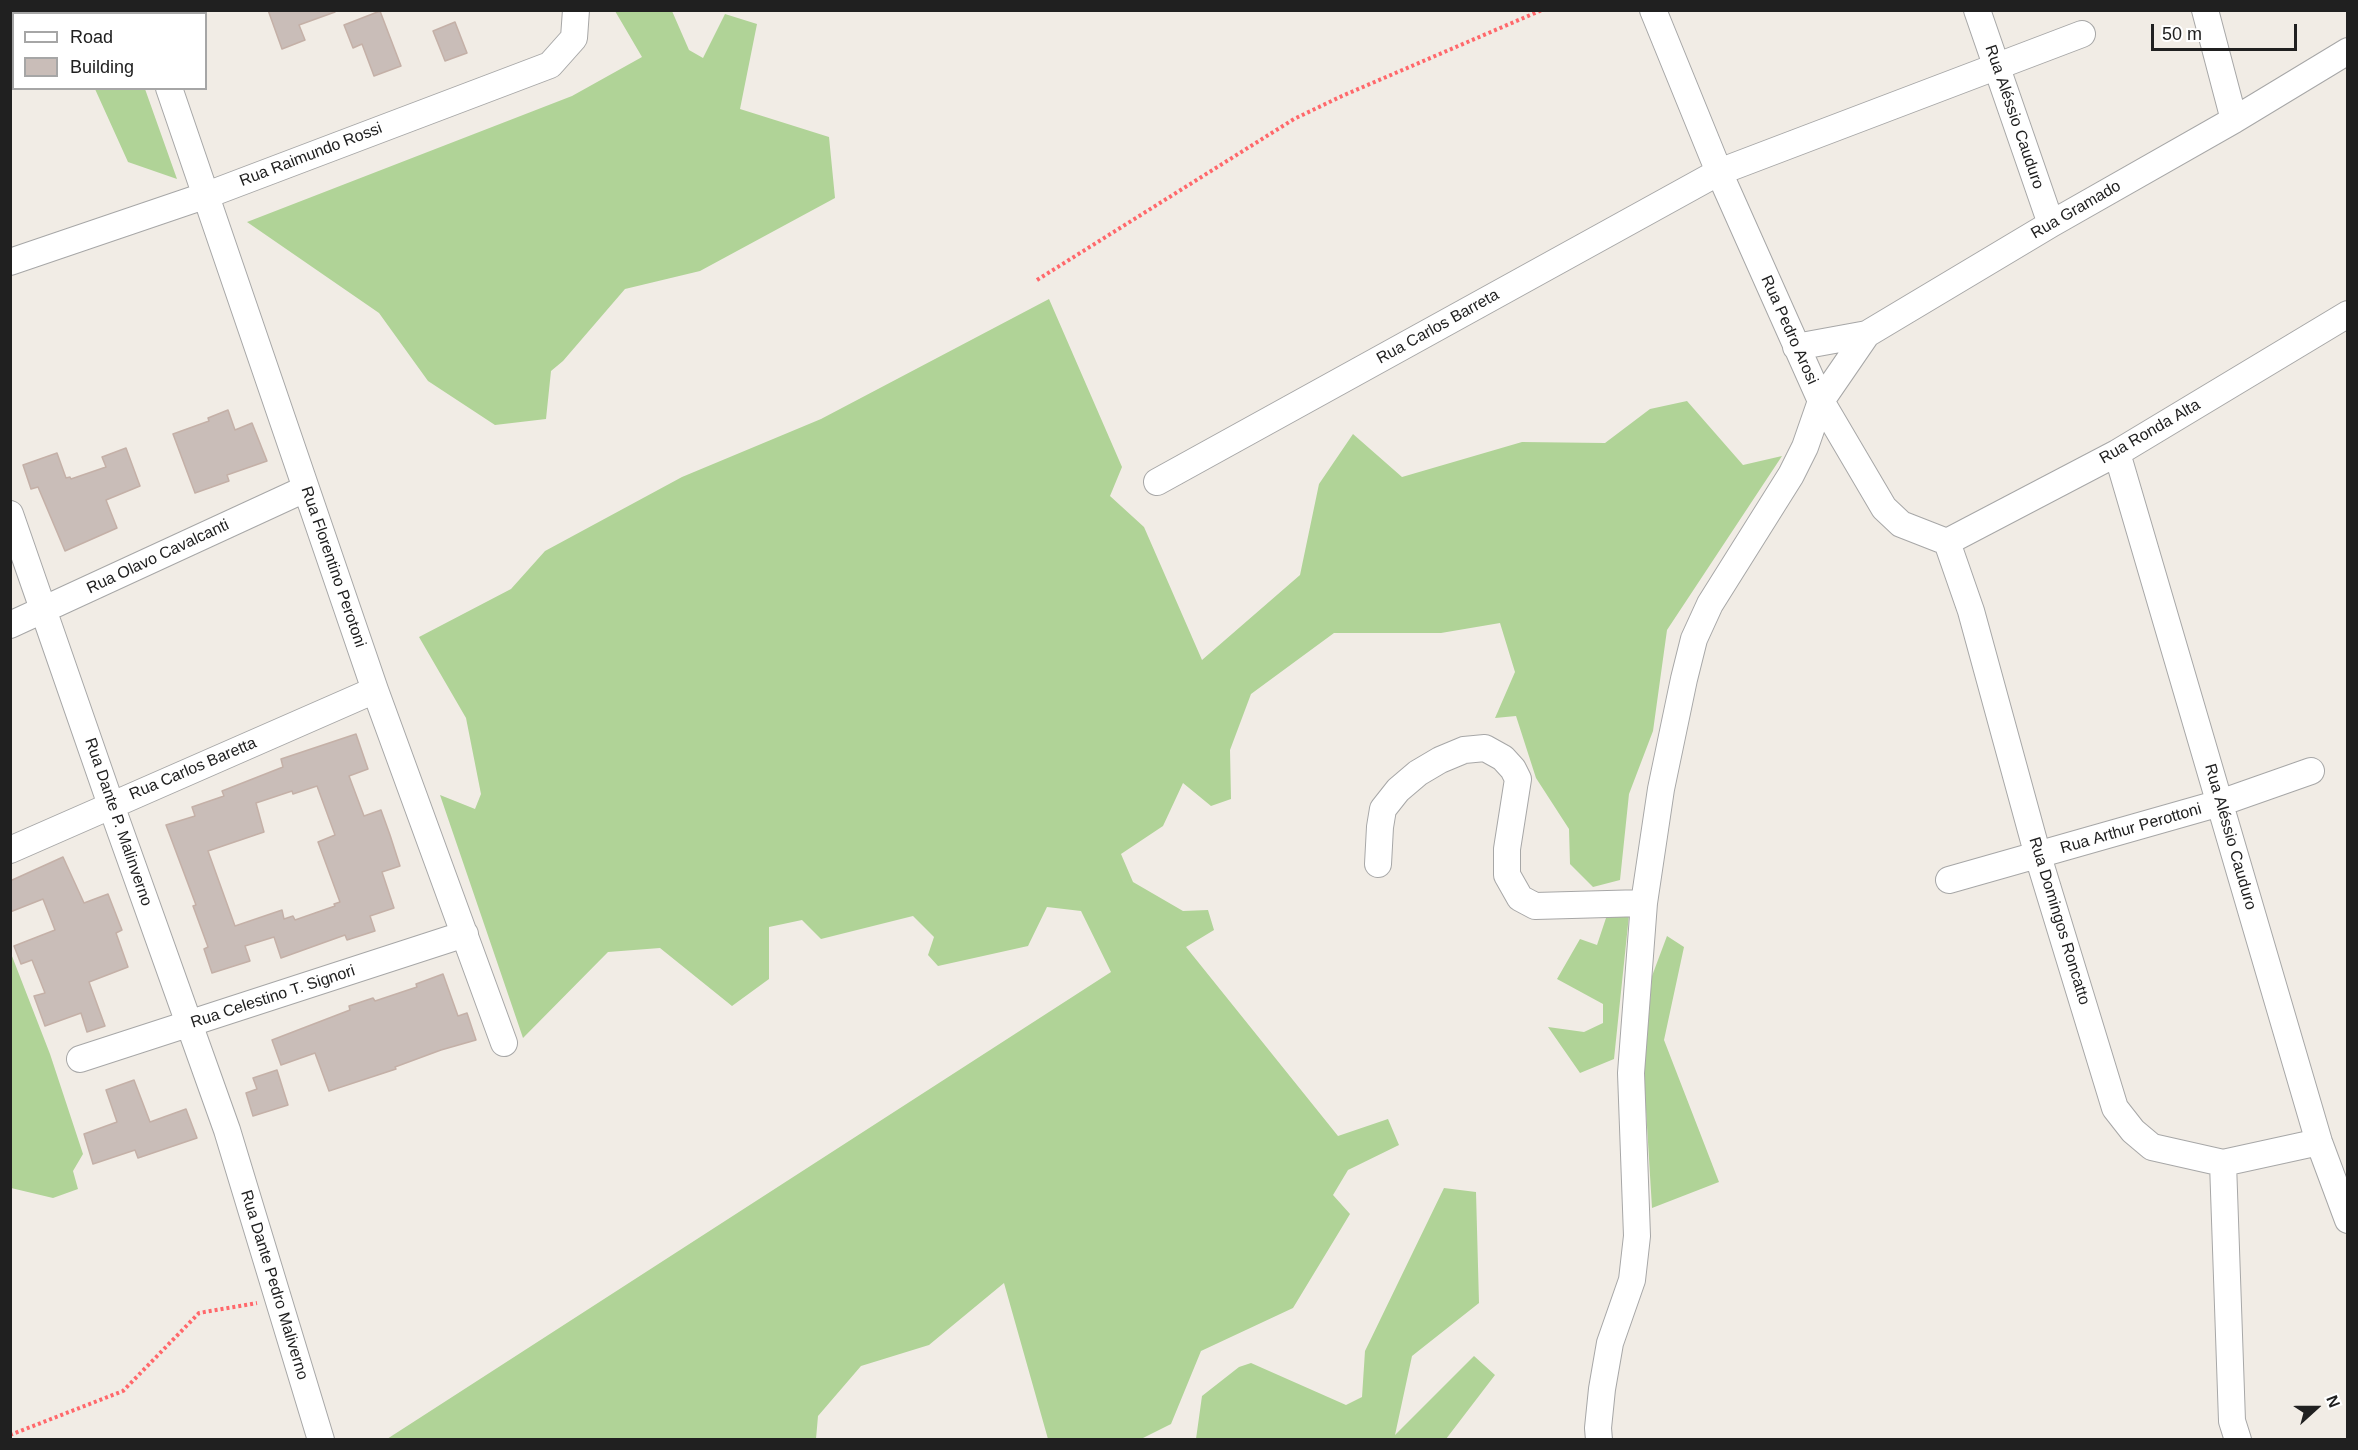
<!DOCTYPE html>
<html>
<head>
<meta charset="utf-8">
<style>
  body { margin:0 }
  #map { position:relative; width:2358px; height:1450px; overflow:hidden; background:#f1ece5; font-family:Helvetica,sans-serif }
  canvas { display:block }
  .frame { position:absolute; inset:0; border:12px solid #202020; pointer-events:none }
  .legend { position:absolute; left:12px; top:12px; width:195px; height:78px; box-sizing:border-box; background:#fff; border:2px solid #a6a6a6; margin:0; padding:8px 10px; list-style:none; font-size:18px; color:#202020 }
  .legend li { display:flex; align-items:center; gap:12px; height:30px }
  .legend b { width:30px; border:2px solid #a6a6a6 }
  .north { position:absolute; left:2286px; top:1378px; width:60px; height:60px; -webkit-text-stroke:4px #fff; paint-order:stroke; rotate:69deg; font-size:16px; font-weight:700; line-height:24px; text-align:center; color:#202020 }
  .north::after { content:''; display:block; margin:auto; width:21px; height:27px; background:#202020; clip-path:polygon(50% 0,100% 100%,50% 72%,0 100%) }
  .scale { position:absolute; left:2151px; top:24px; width:146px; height:27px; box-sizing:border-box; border:3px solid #202020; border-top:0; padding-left:8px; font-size:18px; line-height:21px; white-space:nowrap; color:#202020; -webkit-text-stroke:4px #fff; paint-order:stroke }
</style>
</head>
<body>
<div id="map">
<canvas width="2358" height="1450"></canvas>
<div class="frame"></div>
<ul class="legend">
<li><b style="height:8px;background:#fff"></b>Road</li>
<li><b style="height:16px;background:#c9bdb8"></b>Building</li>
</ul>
<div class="north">N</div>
<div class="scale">50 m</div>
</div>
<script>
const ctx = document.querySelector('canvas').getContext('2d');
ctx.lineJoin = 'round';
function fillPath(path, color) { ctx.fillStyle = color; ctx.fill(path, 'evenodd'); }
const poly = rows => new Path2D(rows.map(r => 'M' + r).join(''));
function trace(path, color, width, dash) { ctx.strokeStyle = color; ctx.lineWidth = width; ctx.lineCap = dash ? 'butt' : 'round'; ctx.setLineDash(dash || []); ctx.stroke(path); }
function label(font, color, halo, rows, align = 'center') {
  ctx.font = font + ' Helvetica,sans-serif'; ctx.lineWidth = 6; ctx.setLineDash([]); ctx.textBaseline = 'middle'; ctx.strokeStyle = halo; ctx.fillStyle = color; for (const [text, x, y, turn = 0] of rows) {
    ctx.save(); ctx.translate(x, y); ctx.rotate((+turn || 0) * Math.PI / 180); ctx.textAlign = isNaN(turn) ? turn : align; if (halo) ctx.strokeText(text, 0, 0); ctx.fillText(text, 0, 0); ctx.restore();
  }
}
const forest = poly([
  [615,11,672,11,689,50,703,58,725,14,757,24,740,109,829,137,835,198,700,271,625,289,563,361,551,371,546,419,495,425,428,381,379,313,247,222,572,96,642,57],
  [95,89,145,89,177,179,128,162],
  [1049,299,1122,467,1110,496,1144,527,1202,660,1300,575,1319,484,1353,434,1402,477,1522,442,1605,443,1650,409,1687,401,1743,465,1782,456,1667,630,1653,731,1629,794,1620,880,1593,887,1570,864,1569,829,1536,778,1516,716,1495,718,1515,672,1500,623,1441,633,1334,633,1251,694,1230,750,1231,799,1211,806,1183,783,1163,826,1121,854,1133,882,1183,911,1208,910,1214,930,1186,947,1338,1136,1388,1119,1399,1145,1348,1170,1333,1195,1350,1214,1293,1308,1201,1351,1171,1424,1141,1439,1048,1439,1004,1283,929,1345,861,1366,818,1416,816,1439,387,1439,1111,972,1081,911,1047,907,1028,946,938,966,928,955,934,937,913,916,821,939,802,920,769,927,769,979,732,1006,660,948,608,952,523,1038,440,795,475,809,481,794,466,718,419,637,511,589,545,551,682,477,821,419],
  [1608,912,1629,915,1614,1059,1580,1073,1548,1027,1584,1032,1603,1023,1603,1004,1557,979,1580,939,1597,945],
  [1667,936,1684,947,1664,1040,1719,1182,1652,1208,1644,1076,1652,976],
  [10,951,50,1054,83,1154,73,1171,78,1189,53,1198,11,1188],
  [1444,1188,1476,1192,1479,1303,1412,1356,1395,1435,1474,1356,1495,1375,1446,1439,1196,1439,1202,1396,1239,1367,1251,1363,1346,1405,1362,1397,1365,1351]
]);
const building = poly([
  [268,10,334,10,335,12,299,25,305,40,282,49,268,10],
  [380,11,401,66,374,76,362,44,353,48,344,25,380,11],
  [455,22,467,53,445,61,433,31,455,22],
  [228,410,235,430,252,423,267,461,227,475,229,481,195,493,173,434,209,421,208,418,228,410],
  [126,448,140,486,106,500,117,528,65,551,38,487,31,489,23,465,57,453,66,478,70,477,71,479,106,467,102,457,126,448],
  [356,734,368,769,349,776,364,816,381,810,390,835,400,866,382,872,394,908,370,916,375,931,347,940,345,935,281,958,274,937,245,946,250,961,212,973,204,949,208,947,193,906,196,905,166,825,195,816,192,807,224,796,222,791,283,767,281,759,356,734],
  [317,786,335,835,318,842,340,902,334,904,335,906,295,920,293,916,284,919,282,910,235,926,208,851,264,832,256,803,292,791,293,794,317,786],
  [63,857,84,903,108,894,122,930,116,933,128,967,89,982,105,1026,87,1032,81,1013,45,1026,34,996,45,993,32,960,21,964,14,946,55,930,43,899,10,912,10,881,63,857],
  [443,974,458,1016,467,1013,476,1040,441,1050,395,1067,396,1069,329,1091,315,1053,281,1065,272,1040,350,1010,349,1006,373,998,375,1001,417,987,416,984,443,974],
  [277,1070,288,1105,253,1116,246,1093,257,1089,253,1078,277,1070],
  [134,1080,150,1122,186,1109,197,1138,138,1158,135,1150,93,1164,84,1134,117,1122,106,1090,134,1080]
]);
const path = poly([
  [1037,280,1294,119,1342,96,1542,10],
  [10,1435,123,1391,199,1313,257,1303]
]);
const minor = poly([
  [142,10,143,14],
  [1653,10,1719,172,1821,401,1884,508,1901,524,1947,542,1971,611,2038,856,2115,1108,2133,1131,2152,1147,2223,1163,2319,1142],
  [1977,10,2051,224],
  [2205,10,2234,120],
  [31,14,39,10],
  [10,21,14,20],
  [169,88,375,690,504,1043],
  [10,262,207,195,550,65,574,38,576,10],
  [1796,347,1867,334,2051,224,2234,120,2348,51],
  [2117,453,2319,1142,2348,1220],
  [1157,482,1719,172,2082,34],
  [10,514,111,805,227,1130,321,1440],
  [1947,542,2117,453,2348,314],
  [10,625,305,489],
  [10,850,375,690],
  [1378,864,1380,827,1383,809,1398,790,1418,773,1440,760,1464,750,1485,748,1503,758,1513,769,1518,779,1507,849,1507,875,1520,898,1535,906,1644,903],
  [1949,880,2220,803,2311,771],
  [80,1059,465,934],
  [2223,1163,2232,1421,2238,1440],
  [1599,1440,1598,1428,1602,1389,1610,1343,1632,1280,1637,1236,1631,1073,1644,903,1661,789,1684,679,1694,639,1710,604,1791,475,1805,447,1821,401,1867,334]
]);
const streetNames = [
  ["Rua Aléssio Cauduro",2014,117,71],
  ["Rua Raimundo Rossi",311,155,-21],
  ["Rua Gramado",2076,210,-30],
  ["Rua Carlos Barreta",1438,327,-29],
  ["Rua Pedro Arosi",1789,330,66],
  ["Rua Ronda Alta",2150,432,-30],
  ["Rua Olavo Cavalcanti",158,557,-25],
  ["Rua Florentino Perotoni",333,567,71],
  ["Rua Carlos Baretta",193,769,-23],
  ["Rua Dante P. Malinverno",118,822,71],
  ["Rua Arthur Perottoni",2131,829,-16],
  ["Rua Aléssio Cauduro",2230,837,74],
  ["Rua Domingos Roncatto",2059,921,73],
  ["Rua Celestino T. Signori",273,997,-18],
  ["Rua Dante Pedro Maliverno",274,1285,73]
];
fillPath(forest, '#b0d397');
fillPath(building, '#c9bdb8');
trace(building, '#c4b0a7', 1.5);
trace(minor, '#a7a7a7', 28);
trace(path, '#ff686b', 4, [3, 3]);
trace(minor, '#fff', 26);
label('16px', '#202020', '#fff', streetNames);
</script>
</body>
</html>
